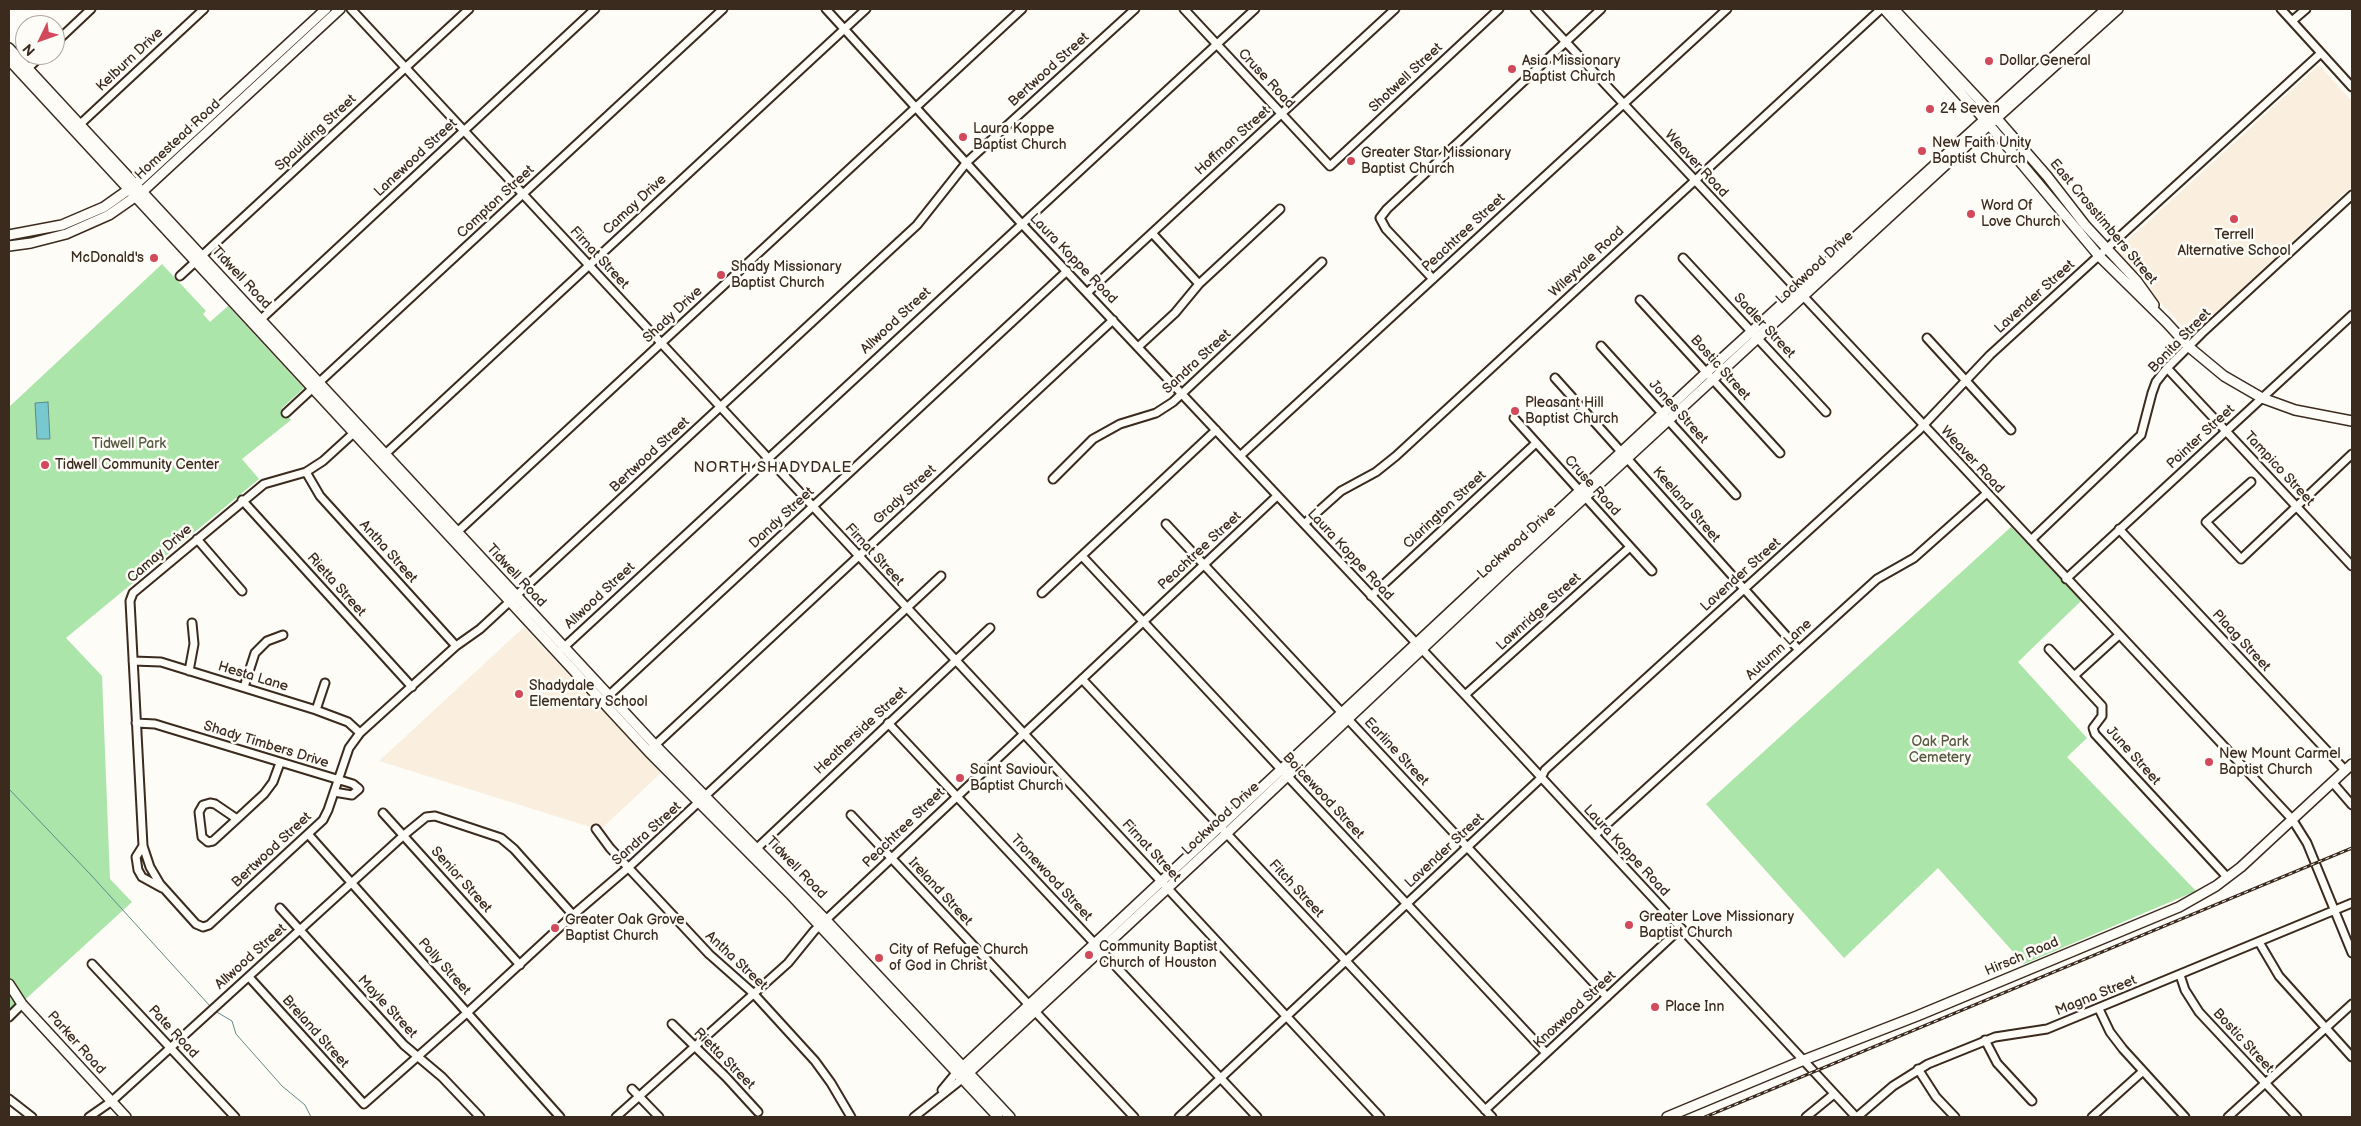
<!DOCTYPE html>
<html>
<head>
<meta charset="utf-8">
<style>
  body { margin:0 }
  #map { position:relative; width:2361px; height:1126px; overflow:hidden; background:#fdfcf7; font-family:"Balsamiq Sans",sans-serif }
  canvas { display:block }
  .frame { position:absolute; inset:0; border:10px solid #3b2a1e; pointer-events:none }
  .north { position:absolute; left:15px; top:15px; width:50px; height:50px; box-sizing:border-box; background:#fdfcf7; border:1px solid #afa8a0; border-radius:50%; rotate:228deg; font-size:14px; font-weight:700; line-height:20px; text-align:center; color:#3b2a1e }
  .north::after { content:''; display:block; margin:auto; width:18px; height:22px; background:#d1495b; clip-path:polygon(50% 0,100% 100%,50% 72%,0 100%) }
</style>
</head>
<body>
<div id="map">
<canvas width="2361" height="1126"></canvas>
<div class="frame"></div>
<div class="north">N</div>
</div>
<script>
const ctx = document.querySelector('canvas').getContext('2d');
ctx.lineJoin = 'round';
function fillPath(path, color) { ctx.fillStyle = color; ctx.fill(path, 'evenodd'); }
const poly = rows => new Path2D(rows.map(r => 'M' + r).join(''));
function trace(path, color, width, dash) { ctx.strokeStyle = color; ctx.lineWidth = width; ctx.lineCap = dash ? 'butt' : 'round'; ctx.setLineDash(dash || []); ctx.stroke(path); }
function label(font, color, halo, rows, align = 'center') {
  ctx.font = font + ' "Balsamiq Sans",sans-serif'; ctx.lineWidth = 5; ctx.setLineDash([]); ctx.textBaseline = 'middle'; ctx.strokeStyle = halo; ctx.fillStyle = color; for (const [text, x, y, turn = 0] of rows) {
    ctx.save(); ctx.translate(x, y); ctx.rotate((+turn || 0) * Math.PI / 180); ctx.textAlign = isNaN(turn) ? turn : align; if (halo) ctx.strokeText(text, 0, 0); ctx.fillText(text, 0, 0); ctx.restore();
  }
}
const built = poly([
  [2319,65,2352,101,2352,186,2194,333,2190,334,2114,253],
  [524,627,661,773,600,830,379,761]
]);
const green = poly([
  [162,264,206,311,203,314,210,322,228,306,304,388,282,408,291,420,242,459,259,479,66,638,102,676,110,879,132,902,28,997,9,1012,9,407],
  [2011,527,2081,601,2018,662,2087,738,2067,757,2196,891,2024,964,1938,868,1844,958,1706,804]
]);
const water = poly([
  [48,402,50,439,37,439,35,403,48,402]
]);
const stream = poly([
  [9,789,91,875,210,1006],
  [215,1011,232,1021,236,1034,282,1086,305,1105,311,1117]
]);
const minor = poly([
  [351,9,1380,1117],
  [826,9,1021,223,1465,695,1856,1117],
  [1184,9,1330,166,1499,9],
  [1535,9,2292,819,2307,843,2352,953],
  [2281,9,2352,87],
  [2292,21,2306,9],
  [55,43,91,9],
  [24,72,42,55],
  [76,128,204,9],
  [1152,233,1199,284],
  [1683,258,1826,412],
  [180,276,469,9],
  [1433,279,1386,229,1380,218,1387,209,1601,9],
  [1088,292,1395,9],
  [1640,300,1780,453],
  [258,322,595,9],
  [1927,338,2011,430],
  [1601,346,1736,495],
  [1138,347,1175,313,1199,284,1280,209],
  [2167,368,2352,566],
  [1555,378,1798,649],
  [286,413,723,9],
  [1514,418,1652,571],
  [357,430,323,461,306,472,264,484,133,593,130,601,143,846,150,867,160,884,196,924,203,927,209,925,323,820,328,810,349,748,360,733,456,646,480,629,917,225,967,162,1135,9],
  [1240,456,1727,9],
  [382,457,866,9],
  [306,472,320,496,456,646],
  [1053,479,1093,439,1120,424,1156,413,1173,402,1322,262],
  [2251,482,2206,522,2241,559,2352,454],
  [242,500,412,687],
  [1166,524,1607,997],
  [1304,524,1341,491,1376,472,1396,456,1881,9],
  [2119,529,2345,770],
  [454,535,1022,9],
  [197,539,242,591],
  [2031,540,2141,435,2152,393,2156,382,2167,368,2202,333,2352,195],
  [1082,556,1546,1053],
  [2066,579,2352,315],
  [1042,593,1216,430],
  [1371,596,1536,443],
  [2049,649,2102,706,2102,716,2093,728,2095,734,2227,877],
  [561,650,1255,9],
  [133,661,161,662,316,710,348,722,360,733],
  [189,671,194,644,192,623],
  [2074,676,2119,635],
  [1082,679,1492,1117],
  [244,687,255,653,267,641,283,635],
  [1465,695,1630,547],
  [605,699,1067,271],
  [316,710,325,683],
  [136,723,155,724,168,728,353,784,359,789,352,795,334,792],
  [888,723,1257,1117],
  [652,748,1113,320],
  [2333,783,2352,805],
  [383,813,520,965],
  [851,815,1134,1117],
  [237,819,215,804,210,803,203,805,199,812,202,837,208,842,213,841,237,819,264,794,273,782,280,763],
  [596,829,610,848,709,954,753,993,815,1061,831,1083,851,1117],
  [308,834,560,1117],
  [1595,835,1877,579,1914,558,1987,493],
  [143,846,136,857,138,870,142,877,162,888],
  [754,851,990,628],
  [280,908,404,1045,442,1077,480,1117],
  [2259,942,2279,976,2352,1057],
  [92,964,235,1117],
  [2180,975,2185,990,2199,1012,2297,1117],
  [249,977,364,1104,468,1012,573,915,629,867,941,576],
  [2099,1009,2110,1032,2123,1049,2185,1117],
  [9,1017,22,1004],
  [672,1024,726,1077,758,1112],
  [1985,1040,1997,1063,2032,1101],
  [1918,1069,1936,1097,1955,1117],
  [632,1089,659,1117],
  [942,1090,956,1073],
  [9,1099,32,1117],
  [1485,1110,1681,928],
  [89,1117,112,1101,404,835,426,817,435,816,501,838,514,849,573,915],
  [616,1117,788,963,814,931,1277,496],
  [914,1117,962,1079],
  [1179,1117,1541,778,1545,770,1918,431,1990,355,2321,53],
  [1806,1117,1834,1094],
  [1857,1117,1893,1086,1928,1064,1995,1037,2047,1029,2352,903],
  [2092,1117,2142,1072],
  [2228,1117,2352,1004]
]);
const major = poly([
  [1884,9,1985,120,2099,256,2166,322,2189,347,2224,376,2262,398,2295,410,2352,421],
  [1894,9,1999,121,2047,176,2085,225,2136,280,2154,305],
  [9,48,655,745,826,920,1010,1117],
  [9,60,649,752,789,893,998,1117],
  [9,235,62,225,104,207,135,185,326,9],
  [9,246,31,243,66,234,109,215,142,192,340,9],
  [9,984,22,1004,126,1117],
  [956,1073,1707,372,2106,9],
  [962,1079,1227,833,1506,570,1989,125,2118,9],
  [1667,1117,1804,1060,1917,1016,2179,907,2216,886,2241,867,2352,764]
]);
const rail = poly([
  [1705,1117,2352,848]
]);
const markers = [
  [1989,61,5,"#d1495b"],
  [1512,69,5,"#d1495b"],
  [1930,109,5,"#d1495b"],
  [963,137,5,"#d1495b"],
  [1922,151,5,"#d1495b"],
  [1351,161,5,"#d1495b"],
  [1971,214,5,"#d1495b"],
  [2234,219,5,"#d1495b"],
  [154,258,5,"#d1495b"],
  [721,275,5,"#d1495b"],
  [1515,411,5,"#d1495b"],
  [45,465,5,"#d1495b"],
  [519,694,5,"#d1495b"],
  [2209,762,5,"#d1495b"],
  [960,778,5,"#d1495b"],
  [1629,925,5,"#d1495b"],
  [555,928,5,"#d1495b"],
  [1089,955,5,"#d1495b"],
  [879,958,5,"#d1495b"],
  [1655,1007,5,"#d1495b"]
];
const streetNames = [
  ["Kelburn Drive",130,60,-43],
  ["Bertwood Street",1049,70,-42],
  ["Shotwell Street",1406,78,-43],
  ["Cruse Road",1266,79,47],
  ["Spaulding Street",316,133,-43],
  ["Homestead Road",178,140,-43],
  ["Hoffman Street",1233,141,-42],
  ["Lanewood Street",416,158,-43],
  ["Weaver Road",1696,164,47],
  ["Compton Street",496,202,-43],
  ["Camay Drive",635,205,-43],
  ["East Crosstimbers Street",2103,222,50],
  ["Peachtree Street",1464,233,-43],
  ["Firnat Street",599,258,47],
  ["Laura Koppe Road",1073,259,46],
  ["Wileyvale Road",1587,262,-43],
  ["Lockwood Drive",1815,268,-43],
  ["Tidwell Road",241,278,47],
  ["Lavender Street",2035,297,-42],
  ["Shady Drive",673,315,-43],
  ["Allwood Street",896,321,-43],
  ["Sadler Street",1764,326,47],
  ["Bonita Street",2180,341,-46],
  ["Sandra Street",1197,362,-43],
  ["Bostic Street",1720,368,48],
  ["Jones Street",1678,412,48],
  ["Pointer Street",2201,437,-43],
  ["Bertwood Street",650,455,-43],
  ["Weaver Road",1972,460,47],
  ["Tampico Street",2279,469,47],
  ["Cruse Road",1592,486,48],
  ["Grady Street",905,495,-43],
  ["Keeland Street",1686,505,49],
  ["Clarington Street",1445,510,-43],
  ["Dandy Street",782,518,-43],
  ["Lockwood Drive",1517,543,-42],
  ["Peachtree Street",1200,551,-43],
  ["Antha Street",388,552,48],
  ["Camay Drive",160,554,-41],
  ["Firnat Street",874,555,47],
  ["Laura Koppe Road",1350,555,47],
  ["Lavender Street",1741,575,-42],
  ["Tidwell Road",516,576,47],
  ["Rietta Street",336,585,48],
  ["Allwood Street",600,596,-43],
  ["Lawnridge Street",1539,612,-42],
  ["Plaag Street",2241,641,47],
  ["Autumn Lane",1779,650,-42],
  ["Hesta Lane",253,677,17],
  ["Heatherside Street",861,731,-43],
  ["Shady Timbers Drive",266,745,17],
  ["Earline Street",1396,752,47],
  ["June Street",2133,756,48],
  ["Boicewood Street",1323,796,47],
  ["Lockwood Drive",1221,819,-43],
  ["Peachtree Street",904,828,-44],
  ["Sandra Street",647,834,-42],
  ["Bertwood Street",272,850,-43],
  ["Firnat Street",1151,851,47],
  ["Lavender Street",1445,851,-43],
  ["Laura Koppe Road",1626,851,47],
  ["Tidwell Road",796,868,46],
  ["Tronewood Street",1051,878,47],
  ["Senior Street",461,880,48],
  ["Fitch Street",1296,889,47],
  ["Ireland Street",940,892,47],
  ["Allwood Street",251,957,-42],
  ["Hirsch Road",2022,957,-23],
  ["Antha Street",736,961,43],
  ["Polly Street",444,967,48],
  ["Magna Street",2096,996,-22],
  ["Mayle Street",387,1007,47],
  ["Knoxwood Street",1575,1010,-43],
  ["Pate Road",173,1032,47],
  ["Breland Street",315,1032,48],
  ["Bostic Street",2243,1041,47],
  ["Parker Road",76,1043,48],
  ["Rietta Street",724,1059,45]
];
const poiNames = [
  ["Asia Missionary",1522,61],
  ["Baptist Church",1522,77],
  ["Dollar General",1999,61],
  ["24 Seven",1940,109],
  ["Laura Koppe",973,129],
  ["Baptist Church",973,145],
  ["New Faith Unity",1932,143],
  ["Baptist Church",1932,159],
  ["Greater Star Missionary",1361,153],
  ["Baptist Church",1361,169],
  ["Word Of",1981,206],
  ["Love Church",1981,222],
  ["Terrell",2234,235,"center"],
  ["Alternative School",2234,251,"center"],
  ["McDonald's",144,258,"right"],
  ["Shady Missionary",731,267],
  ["Baptist Church",731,283],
  ["Pleasant Hill",1525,403],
  ["Baptist Church",1525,419],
  ["Tidwell Community Center",55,465],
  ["Shadydale",529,686],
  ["Elementary School",529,702],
  ["New Mount Carmel",2219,754],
  ["Baptist Church",2219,770],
  ["Saint Saviour",970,770],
  ["Baptist Church",970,786],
  ["Greater Love Missionary",1639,917],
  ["Baptist Church",1639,933],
  ["Greater Oak Grove",565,920],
  ["Baptist Church",565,936],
  ["Community Baptist",1099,947],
  ["Church of Houston",1099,963],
  ["City of Refuge Church",889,950],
  ["of God in Christ",889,966],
  ["Place Inn",1665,1007]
];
const parkNames = [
  ["Tidwell Park",129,444],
  ["Oak Park",1940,742],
  ["Cemetery",1940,758]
];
const neighbourhoodNames = [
  ["NORTH SHADYDALE",773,468]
];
fillPath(built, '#faefde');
fillPath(green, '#abe5aa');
fillPath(water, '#78c9cf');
trace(water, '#608988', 1);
trace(stream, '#608988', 1);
trace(minor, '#3b2a1e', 11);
trace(major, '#3b2a1e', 12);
trace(minor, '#fdfcf7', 7);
trace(major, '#fdfcf7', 9);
trace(rail, '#3b2a1e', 3);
trace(rail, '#fdfcf7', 1, [4]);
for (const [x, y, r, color] of markers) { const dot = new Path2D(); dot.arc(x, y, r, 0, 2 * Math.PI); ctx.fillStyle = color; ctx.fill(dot); trace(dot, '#fdfcf7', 2); }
label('14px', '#3b2a1e', '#fdfcf7', streetNames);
label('14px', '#3b2a1e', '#fdfcf7', poiNames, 'left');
label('14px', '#575941', '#fdfcf7', parkNames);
ctx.letterSpacing = '1px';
label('15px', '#3b2a1e', '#fdfcf7', neighbourhoodNames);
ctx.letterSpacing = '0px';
</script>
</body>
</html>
